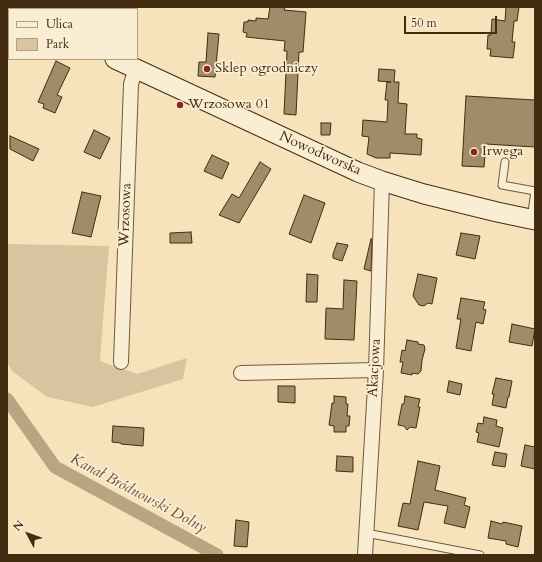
<!DOCTYPE html>
<html>
<head>
<meta charset="utf-8">
<style>
  body { margin:0 }
  #map { position:relative; width:542px; height:562px; overflow:hidden; background:#f6e3bc; font-family:Cardo,serif }
  canvas { display:block }
  .frame { position:absolute; inset:0; border:8px solid #442c10; pointer-events:none }
  .legend { position:absolute; left:8px; top:8px; width:130px; height:52px; box-sizing:border-box; background:#f9edd3; border:1px solid #b1a085; margin:0; padding:5px 7px; list-style:none; font-size:12px; color:#442c10 }
  .legend li { display:flex; align-items:center; gap:8px; height:20px }
  .legend b { width:20px; border:1px solid #b1a085 }
  .north { position:absolute; left:8px; top:514px; width:40px; height:40px; -webkit-text-stroke:3px #f9edd3; paint-order:stroke; rotate:311deg; font-size:11px; font-weight:700; line-height:16px; text-align:center; color:#442c10 }
  .north::after { content:''; display:block; margin:auto; width:14px; height:18px; background:#442c10; clip-path:polygon(50% 0,100% 100%,50% 72%,0 100%) }
  .scale { position:absolute; left:404px; top:16px; width:93px; height:18px; box-sizing:border-box; border:2px solid #442c10; border-top:0; padding-left:5px; font-size:12px; line-height:14px; white-space:nowrap; color:#442c10; -webkit-text-stroke:3px #f9edd3; paint-order:stroke }
</style>
</head>
<body>
<div id="map">
<canvas width="542" height="562"></canvas>
<div class="frame"></div>
<ul class="legend">
<li><b style="height:5px;background:#f9edd3"></b>Ulica</li>
<li><b style="height:11px;background:#d8c49f"></b>Park</li>
</ul>
<div class="north">N</div>
<div class="scale">50 m</div>
</div>
<script>
const ctx = document.querySelector('canvas').getContext('2d');
ctx.lineJoin = 'round';
function fillPath(path, color) { ctx.fillStyle = color; ctx.fill(path, 'evenodd'); }
const poly = rows => new Path2D(rows.map(r => 'M' + r).join(''));
function trace(path, color, width, dash) { ctx.strokeStyle = color; ctx.lineWidth = width; ctx.lineCap = dash ? 'butt' : 'round'; ctx.setLineDash(dash || []); ctx.stroke(path); }
function label(font, color, halo, rows, align = 'center') {
  ctx.font = font + ' Cardo,serif'; ctx.lineWidth = 3.5; ctx.setLineDash([]); ctx.textBaseline = 'middle'; ctx.strokeStyle = halo; ctx.fillStyle = color; for (const [text, x, y, turn = 0] of rows) {
    ctx.save(); ctx.translate(x, y); ctx.rotate((+turn || 0) * Math.PI / 180); ctx.textAlign = isNaN(turn) ? turn : align; if (halo) ctx.strokeText(text, 0, 0); ctx.fillText(text, 0, 0); ctx.restore();
  }
}
const green = poly([
  [7,244,109,246,104,307,100,361,137,374,187,358,183,379,93,407,47,397,12,371,7,362]
]);
const canal = poly([
  [7,399,55,467,217,555]
]);
const building = poly([
  [270,7,285,7,284,10,306,12,303,52,299,52,296,115,284,114,287,51,284,51,285,41,246,37,247,33,243,32,244,22,248,22,248,20,256,21,256,18,268,19,270,7],
  [506,7,519,7,517,21,514,21,512,42,515,42,513,58,490,56,491,49,487,49,488,35,491,35,492,19,505,21,506,7],
  [208,33,219,34,215,77,198,76,199,62,206,62,208,33],
  [56,61,70,68,57,95,62,97,55,113,43,108,44,104,38,102,56,61],
  [379,69,395,70,394,82,399,82,398,103,407,104,405,134,417,134,417,138,422,139,421,155,390,153,390,158,376,158,367,154,369,137,362,136,363,120,387,122,388,100,385,100,387,82,391,82,378,81,379,69],
  [466,96,535,100,535,147,486,144,484,167,462,166,466,96],
  [321,123,331,123,330,135,321,135,321,123],
  [94,130,110,138,100,159,84,152,94,130],
  [10,136,39,149,33,161,10,149,10,136],
  [212,155,229,163,222,179,204,171,212,155],
  [260,162,271,169,239,223,219,215,232,194,239,198,260,162],
  [82,192,101,196,91,237,72,233,82,192],
  [304,195,325,203,311,243,289,234,304,195],
  [191,232,192,243,170,243,170,233,191,232],
  [461,233,480,236,475,259,456,255,461,233],
  [371,239,372,239,371,271,364,269,371,239],
  [337,243,348,245,342,261,333,258,333,254,337,243],
  [307,274,318,275,317,302,306,302,307,274],
  [418,274,437,278,432,304,428,303,424,306,419,305,413,296,418,274],
  [344,280,357,281,354,340,325,339,326,308,343,309,344,280],
  [461,298,485,302,483,309,486,310,483,324,476,322,471,351,456,348,461,319,457,319,461,298],
  [512,324,535,329,532,346,509,342,512,324],
  [407,340,418,342,418,344,424,345,425,349,422,360,421,371,418,374,412,373,412,375,401,373,403,362,400,362,402,350,405,351,407,340],
  [496,378,512,381,509,397,508,397,506,408,492,405,494,394,492,394,496,378],
  [449,381,462,384,460,395,447,392,449,381],
  [278,386,295,386,295,403,278,402,278,386],
  [334,396,346,397,346,404,348,404,347,416,350,416,349,426,346,426,346,432,334,432,334,426,329,425,332,403,334,403,334,396],
  [405,396,420,399,418,407,420,407,416,428,410,427,407,430,404,426,398,425,402,404,404,404,405,396],
  [484,417,497,420,496,426,503,428,499,447,477,442,479,433,476,432,478,423,483,424,484,417],
  [113,426,144,428,143,446,121,444,121,443,112,442,113,426],
  [525,445,535,447,535,469,521,466,525,445],
  [495,452,507,454,505,467,492,465,495,452],
  [337,456,353,457,353,472,336,471,337,456],
  [418,461,440,466,435,490,466,498,464,505,470,507,465,528,444,523,448,506,424,502,418,530,398,526,403,503,410,504,418,461],
  [236,520,249,522,247,547,234,546,236,520],
  [491,521,502,524,503,522,522,526,518,547,506,544,506,541,488,538,491,521]
]);
const lane = poly([
  [505,162,502,185,535,191,531,219],
  [366,533,480,555]
]);
const street = poly([
  [121,362,131,84,136,68],
  [241,373,376,370],
  [365,555,376,370,382,181]
]);
const secondary = poly([
  [7,9,9,10],
  [115,59,358,172,382,181,424,194,497,212,535,220]
]);
const markers = [
  [207,69,4,"#8f2418"],
  [180,105,4,"#8f2418"],
  [474,152,4,"#8f2418"]
];
const poiNames = [
  ["Sklep ogrodniczy",215,69],
  ["Wrzosowa 01",188,105],
  ["Irwega",482,152]
];
const streetNames = [
  ["Nowodworska",320,154,24],
  ["Wrzosowa",126,215,-88],
  ["Akacjowa",375,368,-87]
];
const waterNames = [
  ["Kanał Bródnowski Dolny",138,494,28]
];
fillPath(green, '#d8c49f');
trace(canal, '#b9a582', 13);
fillPath(building, '#a18b69');
trace(building, '#442c10', 1);
trace(lane, '#705a3b', 9);
trace(street, '#705a3b', 16);
trace(secondary, '#442c10', 21);
trace(lane, '#f9edd3', 7);
trace(street, '#f9edd3', 14);
trace(secondary, '#f9edd3', 19);
for (const [x, y, r, color] of markers) { const dot = new Path2D(); dot.arc(x, y, r, 0, 2 * Math.PI); ctx.fillStyle = color; ctx.fill(dot); trace(dot, '#f9edd3', 1.5); }
label('14px', '#442c10', '#f9edd3', poiNames, 'left');
label('14px', '#442c10', '#f9edd3', streetNames);
label('italic 15px', '#675032', '#f9edd3', waterNames);
</script>
</body>
</html>
